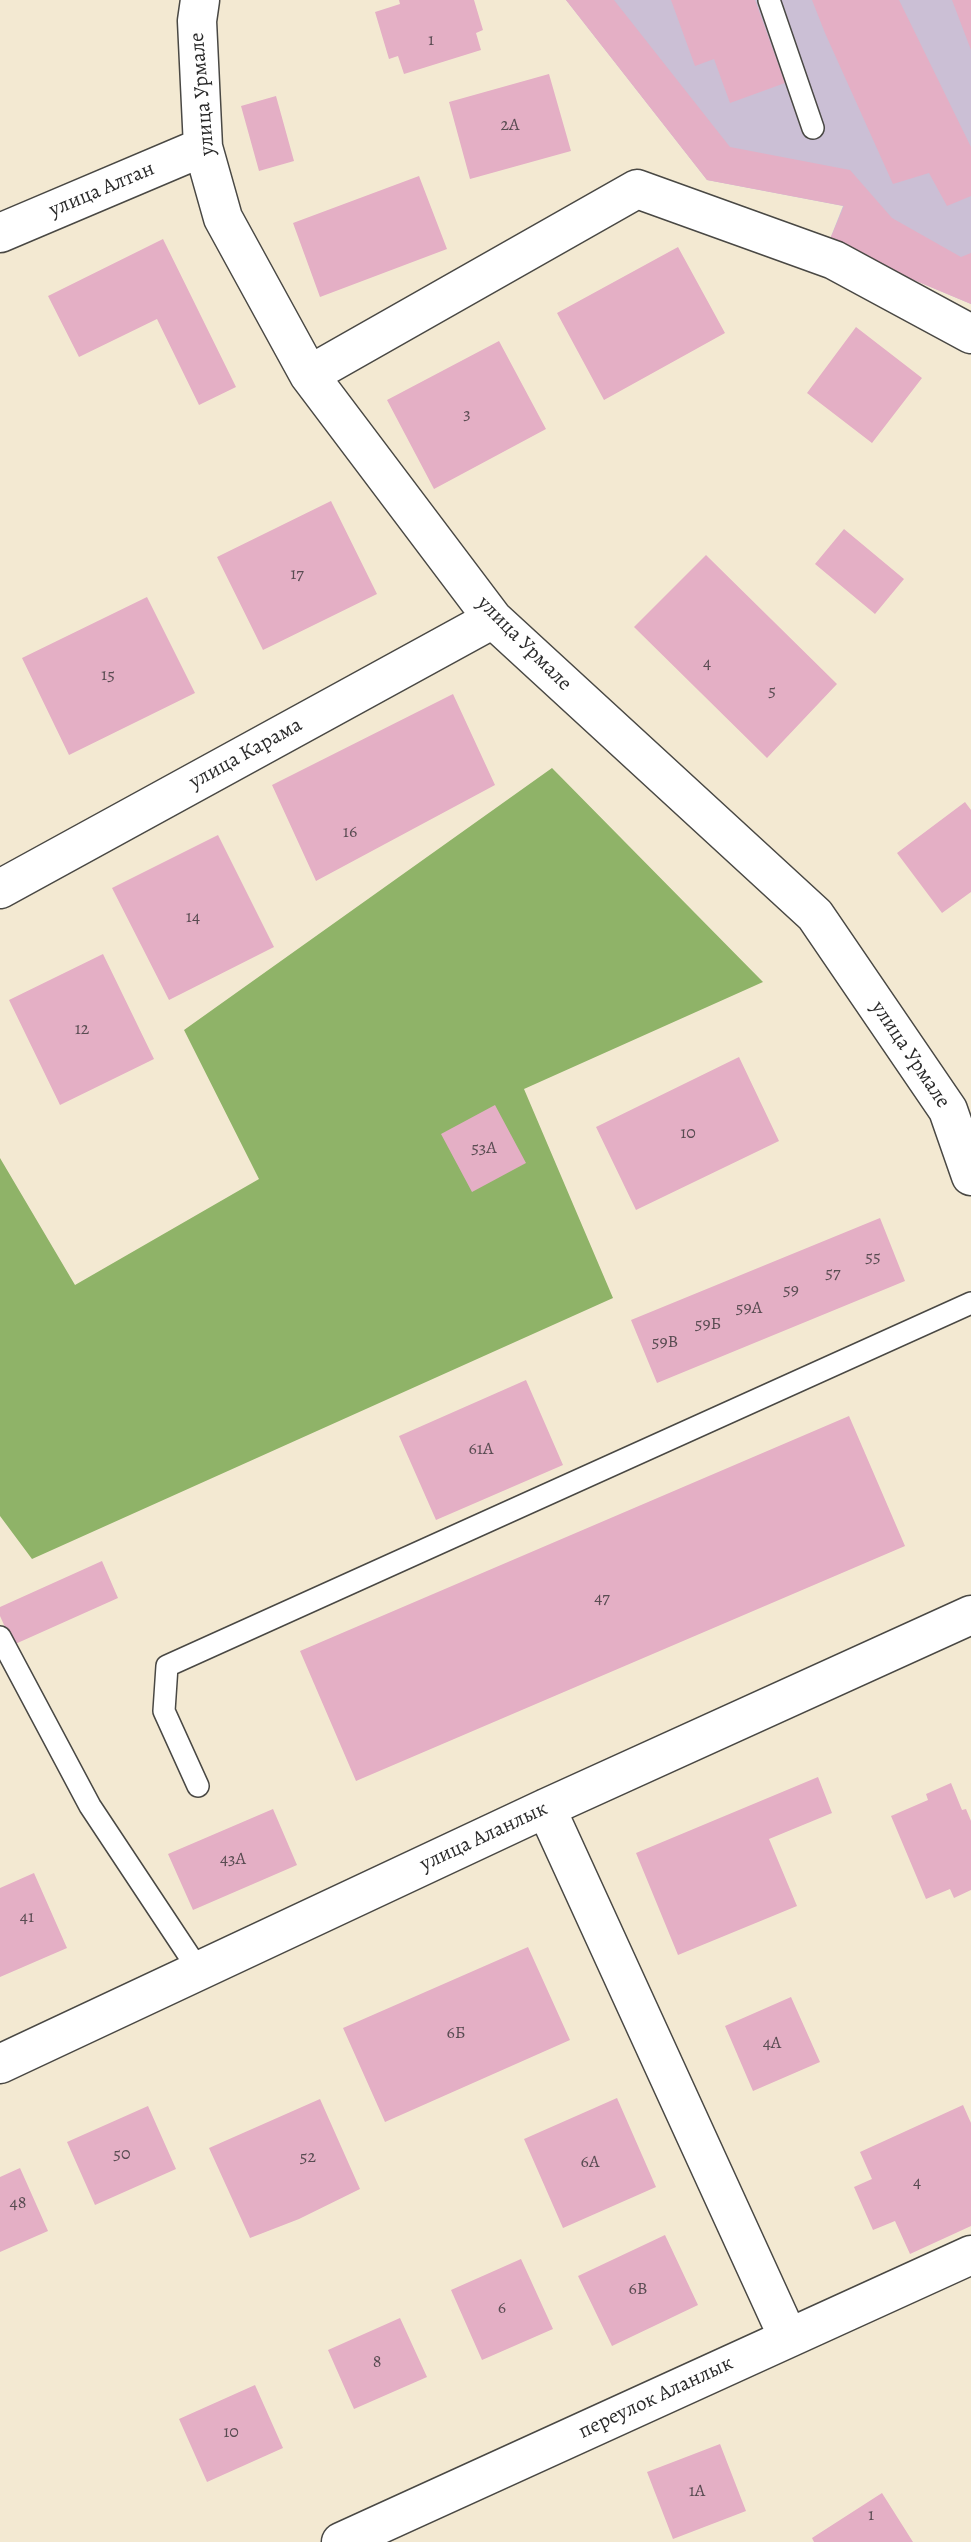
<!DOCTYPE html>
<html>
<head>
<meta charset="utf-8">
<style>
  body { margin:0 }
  canvas { display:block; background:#f3e9d2 }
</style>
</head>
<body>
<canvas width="971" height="2542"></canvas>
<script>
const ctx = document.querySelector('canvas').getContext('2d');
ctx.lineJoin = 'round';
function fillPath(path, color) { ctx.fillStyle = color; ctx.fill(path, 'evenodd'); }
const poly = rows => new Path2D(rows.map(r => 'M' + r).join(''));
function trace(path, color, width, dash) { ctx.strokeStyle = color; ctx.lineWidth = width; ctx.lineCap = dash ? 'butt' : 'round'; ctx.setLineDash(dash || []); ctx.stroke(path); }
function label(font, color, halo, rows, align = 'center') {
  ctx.font = font + ' Alegreya,serif'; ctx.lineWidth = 7; ctx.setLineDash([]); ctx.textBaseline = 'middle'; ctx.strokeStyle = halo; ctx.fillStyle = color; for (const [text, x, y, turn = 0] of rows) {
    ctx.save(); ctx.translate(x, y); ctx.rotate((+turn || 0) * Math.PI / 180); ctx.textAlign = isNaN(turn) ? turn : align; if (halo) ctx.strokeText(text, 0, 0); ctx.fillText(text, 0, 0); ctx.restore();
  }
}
const industrial = poly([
  [566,0,971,0,971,304,828,244,843,206,707,180]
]);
const forest = poly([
  [552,768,763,982,524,1089,613,1298,32,1559,0,1516,0,1158,75,1285,259,1179,184,1030]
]);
const building = poly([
  [399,0,474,0,483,30,476,33,481,50,404,74,398,56,389,59,375,12,400,4],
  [566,0,614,0,730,147,850,170,892,218,961,257,971,253,971,304,828,244,844,206,707,180],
  [671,0,755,0,785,83,730,103,714,59,695,66],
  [812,0,899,0,971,147,971,196,947,206,929,173,893,184,825,33],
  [952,0,971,0,971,50],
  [549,74,571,151,470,179,449,102],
  [276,96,294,161,259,171,241,106],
  [419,176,447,249,320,297,293,223],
  [163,239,236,387,199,405,157,319,79,357,48,296],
  [678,247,725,333,604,400,557,313],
  [856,327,922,378,872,443,807,393],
  [499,341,546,429,434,489,387,400],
  [331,501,377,594,263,650,217,557],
  [844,529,904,579,875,614,815,564],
  [706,555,837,684,767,758,634,627],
  [147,597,195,693,69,755,22,658],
  [453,694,495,785,316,881,272,785],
  [965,802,971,810,971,892,942,913,897,853],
  [218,835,274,947,169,1000,112,888],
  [103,954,154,1059,60,1105,9,1000],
  [739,1057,779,1141,636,1210,596,1127],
  [495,1105,526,1163,472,1192,441,1134],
  [880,1218,905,1281,657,1383,631,1320],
  [526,1380,563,1465,436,1520,399,1436],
  [849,1416,905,1546,356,1781,300,1651],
  [102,1561,118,1598,13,1645,0,1616,0,1607],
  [818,1777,832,1813,769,1839,797,1906,678,1955,636,1853],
  [951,1783,962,1810,966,1809,971,1821,971,1890,954,1898,950,1889,926,1899,891,1816,928,1800,926,1794],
  [273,1809,297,1865,193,1910,168,1854],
  [34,1873,67,1948,0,1977,0,1888],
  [528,1947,570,2040,385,2122,343,2028],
  [791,1997,820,2062,753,2091,725,2026],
  [617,2098,656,2187,563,2228,524,2139],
  [320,2099,360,2189,299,2219,250,2238,209,2148],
  [963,2105,971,2123,971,2226,910,2254,895,2221,873,2230,854,2187,872,2179,860,2152],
  [148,2106,176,2169,95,2205,67,2142],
  [20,2168,48,2231,0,2252,0,2177],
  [665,2235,698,2305,612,2346,578,2276],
  [521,2259,553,2329,482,2360,451,2290],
  [400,2318,427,2377,354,2409,328,2350],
  [255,2385,283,2448,207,2482,179,2419],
  [720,2444,746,2511,673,2539,647,2472],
  [882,2493,913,2542,814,2542,812,2538]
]);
const lane = poly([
  [769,0,813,128],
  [0,1637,90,1806,200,1972],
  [198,1786,164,1711,167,1666,971,1303]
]);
const street = poly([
  [200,0,197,21,203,147,223,218,309,375,493,619,815,915,948,1110,971,1176],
  [0,233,203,147],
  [309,375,637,189,834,260,971,334],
  [0,889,493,619],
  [546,1808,788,2337],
  [0,2064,546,1808,971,1615],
  [341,2542,971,2255]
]);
const numberNames = [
  ["1",431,41],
  ["2А",510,126],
  ["3",467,415],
  ["17",297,575],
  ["4",707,664],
  ["15",108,676],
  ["5",772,692],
  ["16",350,833],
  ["14",193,918],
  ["12",82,1030],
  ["10",688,1134],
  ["53А",484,1149],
  ["55",873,1258],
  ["57",833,1274],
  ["59",791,1291],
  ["59А",749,1309],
  ["59Б",708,1325],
  ["59В",665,1343],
  ["61А",481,1450],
  ["47",602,1599],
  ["43А",233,1860],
  ["41",27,1918],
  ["6Б",456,2034],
  ["4А",772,2044],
  ["50",122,2155],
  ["52",308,2158],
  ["6А",590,2163],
  ["4",917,2183],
  ["48",18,2204],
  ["6В",638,2290],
  ["6",502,2309],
  ["8",377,2363],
  ["10",231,2433],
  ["1А",697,2492],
  ["1",871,2516]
];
const streetNames = [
  ["улица Урмале",203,94,-95],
  ["улица Алтан",102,190,-23],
  ["улица Урмале",524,644,45],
  ["улица Карама",246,754,-29],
  ["улица Урмале",910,1055,56],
  ["улица Аланлык",484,1837,-25],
  ["переулок Аланлык",656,2398,-25]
];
fillPath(industrial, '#cbbfd5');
fillPath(forest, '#8fb368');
fillPath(building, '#e4afc5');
trace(lane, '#494844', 24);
trace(street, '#494844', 41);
trace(lane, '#fff', 21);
trace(street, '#fff', 38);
label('18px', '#594c52', null, numberNames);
label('21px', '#2b2b2b', '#fff', streetNames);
</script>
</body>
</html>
